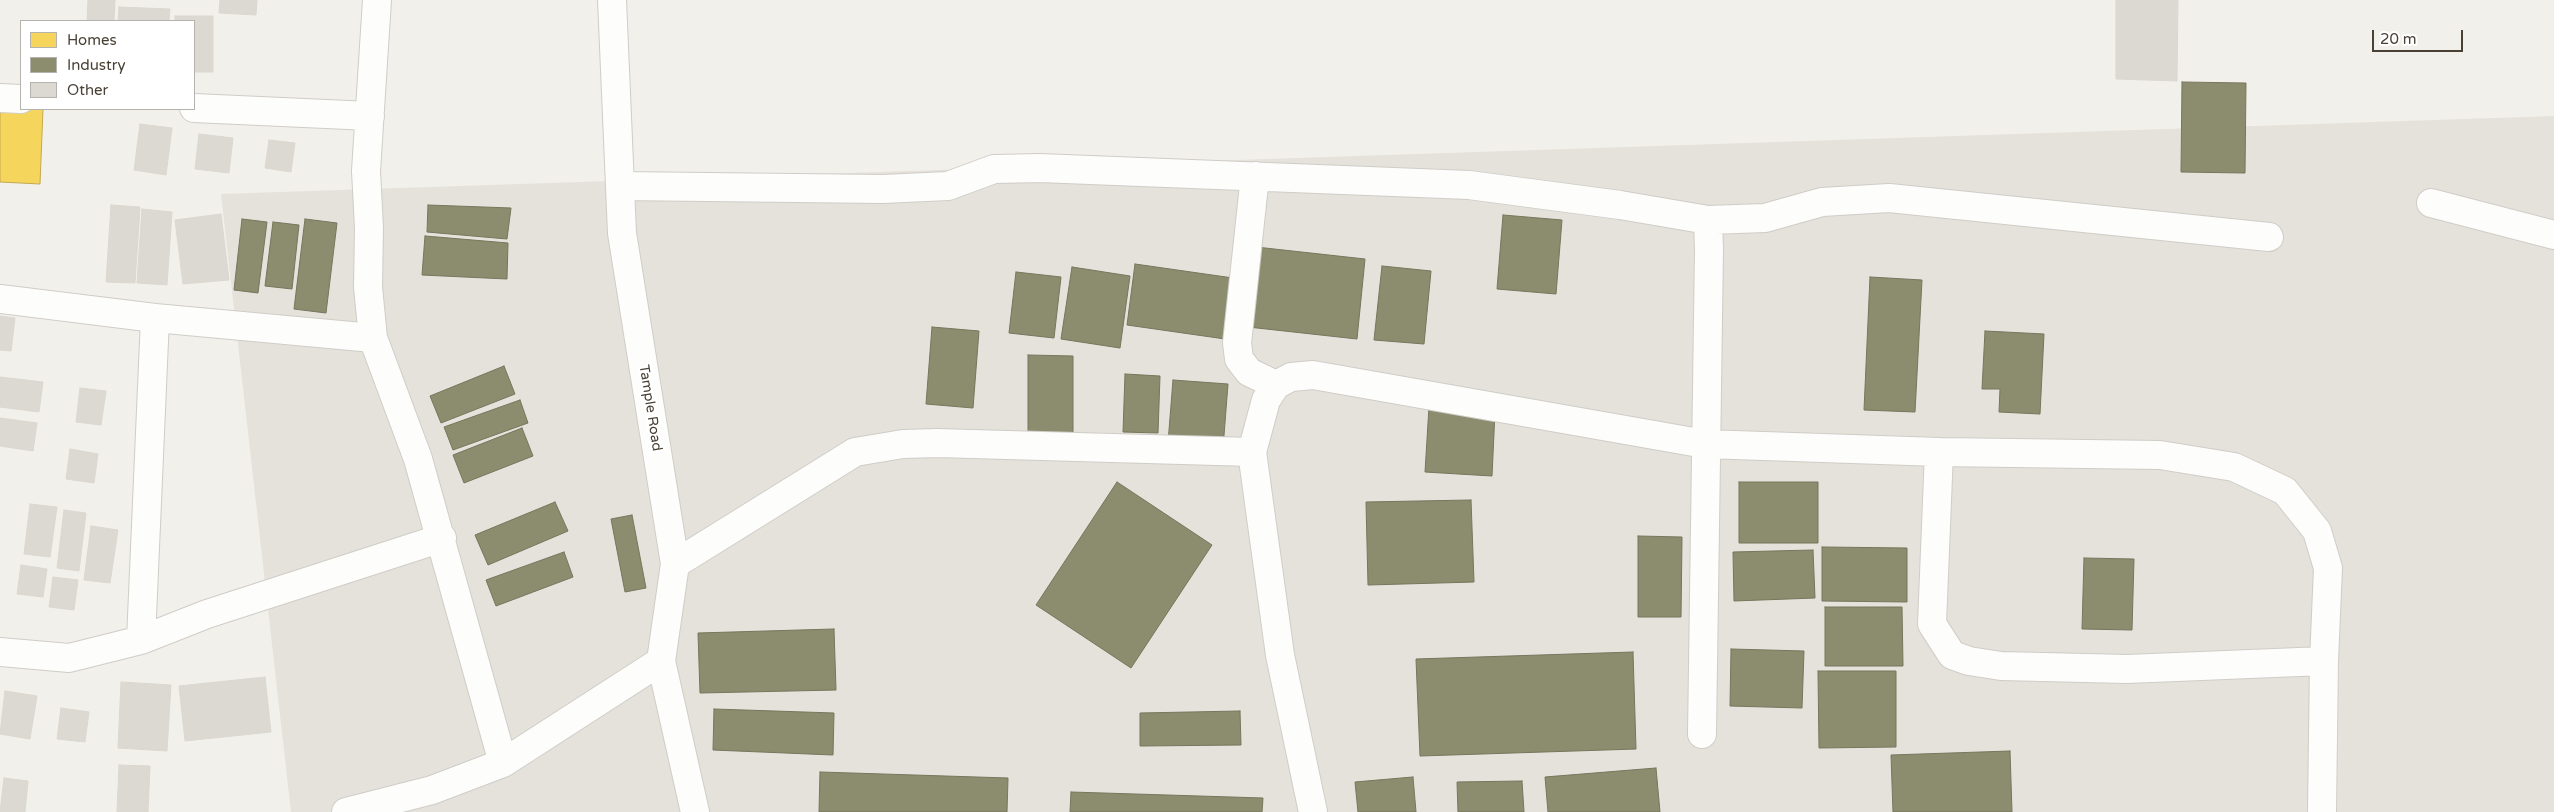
<!DOCTYPE html>
<html>
<head>
<meta charset="utf-8">
<style>
  body { margin:0 }
  #map { position:relative; width:2554px; height:812px; overflow:hidden; background:#f2f0ea; font-family:"Varela Round",sans-serif }
  canvas { display:block }
  .legend { position:absolute; left:20px; top:20px; width:175px; height:90px; box-sizing:border-box; background:#fff; border:1px solid #b6b3ae; margin:0; padding:6px 9px; list-style:none; font-size:15px; color:#494135 }
  .legend li { display:flex; align-items:center; gap:10px; height:25px }
  .legend b { width:25px; border:1px solid #b6b3ae }
  .scale { position:absolute; left:2372px; top:30px; width:91px; height:22px; box-sizing:border-box; border:2px solid #494135; border-top:0; padding-left:6px; font-size:15px; line-height:18px; white-space:nowrap; color:#494135; -webkit-text-stroke:4px #fff; paint-order:stroke }
</style>
</head>
<body>
<div id="map">
<canvas width="2554" height="812"></canvas>
<ul class="legend">
<li><b style="height:14px;background:#f6d55c"></b>Homes</li>
<li><b style="height:14px;background:#8c8c6e"></b>Industry</li>
<li><b style="height:14px;background:#dcd9d2"></b>Other</li>
</ul>
<div class="scale">20 m</div>
</div>
<script>
const ctx = document.querySelector('canvas').getContext('2d');
ctx.lineJoin = 'round';
function fillPath(path, color) { ctx.fillStyle = color; ctx.fill(path, 'evenodd'); }
const poly = rows => new Path2D(rows.map(r => 'M' + r).join(''));
function trace(path, color, width, dash) { ctx.strokeStyle = color; ctx.lineWidth = width; ctx.lineCap = dash ? 'butt' : 'round'; ctx.setLineDash(dash || []); ctx.stroke(path); }
function label(font, color, halo, rows, align = 'center') {
  ctx.font = font + ' "Varela Round",sans-serif'; ctx.lineWidth = 5; ctx.setLineDash([]); ctx.textBaseline = 'middle'; ctx.strokeStyle = halo; ctx.fillStyle = color; for (const [text, x, y, turn = 0] of rows) {
    ctx.save(); ctx.translate(x, y); ctx.rotate((+turn || 0) * Math.PI / 180); ctx.textAlign = isNaN(turn) ? turn : align; if (halo) ctx.strokeText(text, 0, 0); ctx.fillText(text, 0, 0); ctx.restore();
  }
}
const industrial = poly([
  [2554,116,2554,812,291,812,221,194]
]);
const homes = poly([
  [0,102,21,109,43,109,40,184,0,182,0,102]
]);
const industry = poly([
  [2182,82,2246,83,2245,173,2181,172,2182,82],
  [428,205,511,208,507,239,427,232,428,205],
  [1503,215,1562,220,1556,294,1497,289,1503,215],
  [242,219,267,222,258,293,234,290,242,219],
  [305,219,337,223,326,313,294,309,305,219],
  [273,222,299,225,292,289,265,286,273,222],
  [425,236,508,243,507,279,422,275,425,236],
  [1256,247,1365,259,1357,339,1248,327,1256,247],
  [1135,264,1240,279,1232,340,1127,325,1135,264],
  [1382,266,1431,271,1424,344,1374,340,1382,266],
  [1072,267,1130,276,1120,348,1061,339,1072,267],
  [1016,272,1061,277,1054,338,1009,333,1016,272],
  [1870,277,1922,280,1915,412,1864,410,1870,277],
  [932,327,979,331,973,408,926,404,932,327],
  [1985,331,2044,334,2040,414,1999,412,2000,389,1982,389,1985,331],
  [1028,355,1073,356,1073,441,1028,441,1028,355],
  [504,366,515,394,441,423,430,396,504,366],
  [1125,374,1160,376,1158,433,1123,432,1125,374],
  [1173,380,1228,384,1223,448,1168,443,1173,380],
  [520,400,528,423,453,450,444,427,520,400],
  [1429,407,1495,411,1492,476,1425,472,1429,407],
  [522,428,533,456,464,483,453,455,522,428],
  [1117,482,1212,545,1131,668,1036,605,1117,482],
  [1739,482,1818,482,1818,543,1739,543,1739,482],
  [1471,500,1474,582,1368,585,1366,502,1471,500],
  [555,502,568,531,488,565,475,535,555,502],
  [632,515,646,588,625,592,611,519,632,515],
  [1638,536,1682,537,1681,617,1638,617,1638,536],
  [1822,547,1907,548,1907,602,1822,601,1822,547],
  [1813,550,1815,598,1734,601,1733,552,1813,550],
  [564,552,573,577,496,606,486,580,564,552],
  [2084,558,2134,559,2132,630,2082,629,2084,558],
  [1825,607,1902,607,1903,666,1825,666,1825,607],
  [834,629,836,690,700,693,698,633,834,629],
  [1731,649,1804,651,1802,708,1730,706,1731,649],
  [1633,652,1636,749,1420,756,1416,659,1633,652],
  [1818,671,1896,671,1896,747,1819,748,1818,671],
  [714,709,834,713,833,755,713,750,714,709],
  [1240,711,1241,745,1140,746,1140,713,1240,711],
  [2010,751,2012,812,1893,812,1891,755,2010,751],
  [1656,768,1660,812,1548,812,1545,777,1656,768],
  [820,772,1008,778,1007,812,819,812,820,772],
  [1413,777,1416,812,1358,812,1355,782,1413,777],
  [1522,781,1524,812,1458,812,1457,782,1522,781],
  [1071,792,1263,798,1262,812,1070,812,1071,792]
]);
const building = poly([
  [88,0,115,0,114,21,87,21,88,0],
  [220,0,257,0,256,15,219,13,220,0],
  [2116,0,2178,0,2177,81,2116,79,2116,0],
  [119,7,170,9,169,21,118,21,119,7],
  [175,16,213,16,213,72,194,72,194,21,175,21,175,16],
  [140,124,172,128,166,175,134,170,140,124],
  [199,134,233,138,229,173,195,169,199,134],
  [269,140,295,143,291,172,265,168,269,140],
  [111,205,140,207,135,283,106,282,111,205],
  [142,209,172,212,167,285,137,283,142,209],
  [221,214,229,280,183,284,175,220,221,214],
  [0,316,15,318,11,351,0,350,0,316],
  [0,377,43,382,39,412,0,407,0,377],
  [80,388,106,391,101,425,76,422,80,388],
  [0,418,37,423,33,451,0,446,0,418],
  [70,449,98,454,94,483,66,479,70,449],
  [30,504,57,507,50,557,24,554,30,504],
  [64,510,86,513,79,571,57,568,64,510],
  [91,526,118,530,110,583,84,580,91,526],
  [21,565,47,569,43,597,17,594,21,565],
  [53,577,78,580,74,610,49,607,53,577],
  [265,677,271,732,185,741,179,686,265,677],
  [121,682,171,685,167,751,118,748,121,682],
  [5,691,37,696,30,739,0,734,5,691],
  [61,708,89,712,85,742,57,739,61,708],
  [119,765,150,766,148,812,117,812,119,765],
  [4,778,28,781,25,812,0,812,4,778]
]);
const street = poly([
  [377,0,366,171,369,228,368,287,373,338,418,459,503,763],
  [612,0,622,233,675,564,661,661,695,812],
  [0,98,21,99],
  [194,108,370,116],
  [1255,176,1237,343,1239,359,1249,372,1276,385],
  [620,186,883,189,948,186,994,169,1040,168,1469,185,1620,205,1708,220,1709,250,1702,734],
  [2431,203,2554,235],
  [1708,220,1765,218,1822,202,1889,198,2269,237],
  [0,299,155,318,141,640],
  [155,318,373,338],
  [1939,452,1932,624,1952,655,1969,661,2001,666,2127,669,2324,661],
  [675,564,855,452,903,444,937,443,1252,452],
  [0,652,69,658,141,640,207,614,442,538],
  [346,812,432,790,503,763,661,661],
  [1313,812,1280,655,1252,452,1266,400,1276,385,1291,377,1313,375,1705,444,1939,452,2160,455,2234,467,2285,491,2317,531,2328,568,2324,661,2322,812]
]);
const streetNames = [
  ["Tample Road",650,408,81]
];
fillPath(industrial, '#e5e1db');
fillPath(homes, '#f6d55c');
trace(homes, '#c2a950', 1);
fillPath(industry, '#8c8c6e');
trace(industry, '#78765d', 1);
fillPath(building, '#dcd9d2');
trace(building, '#dad7d0', 1);
trace(street, '#d0cdc7', 30);
trace(street, '#fdfdfc', 28);
label('14px', '#494135', '#fff', streetNames);
</script>
</body>
</html>
